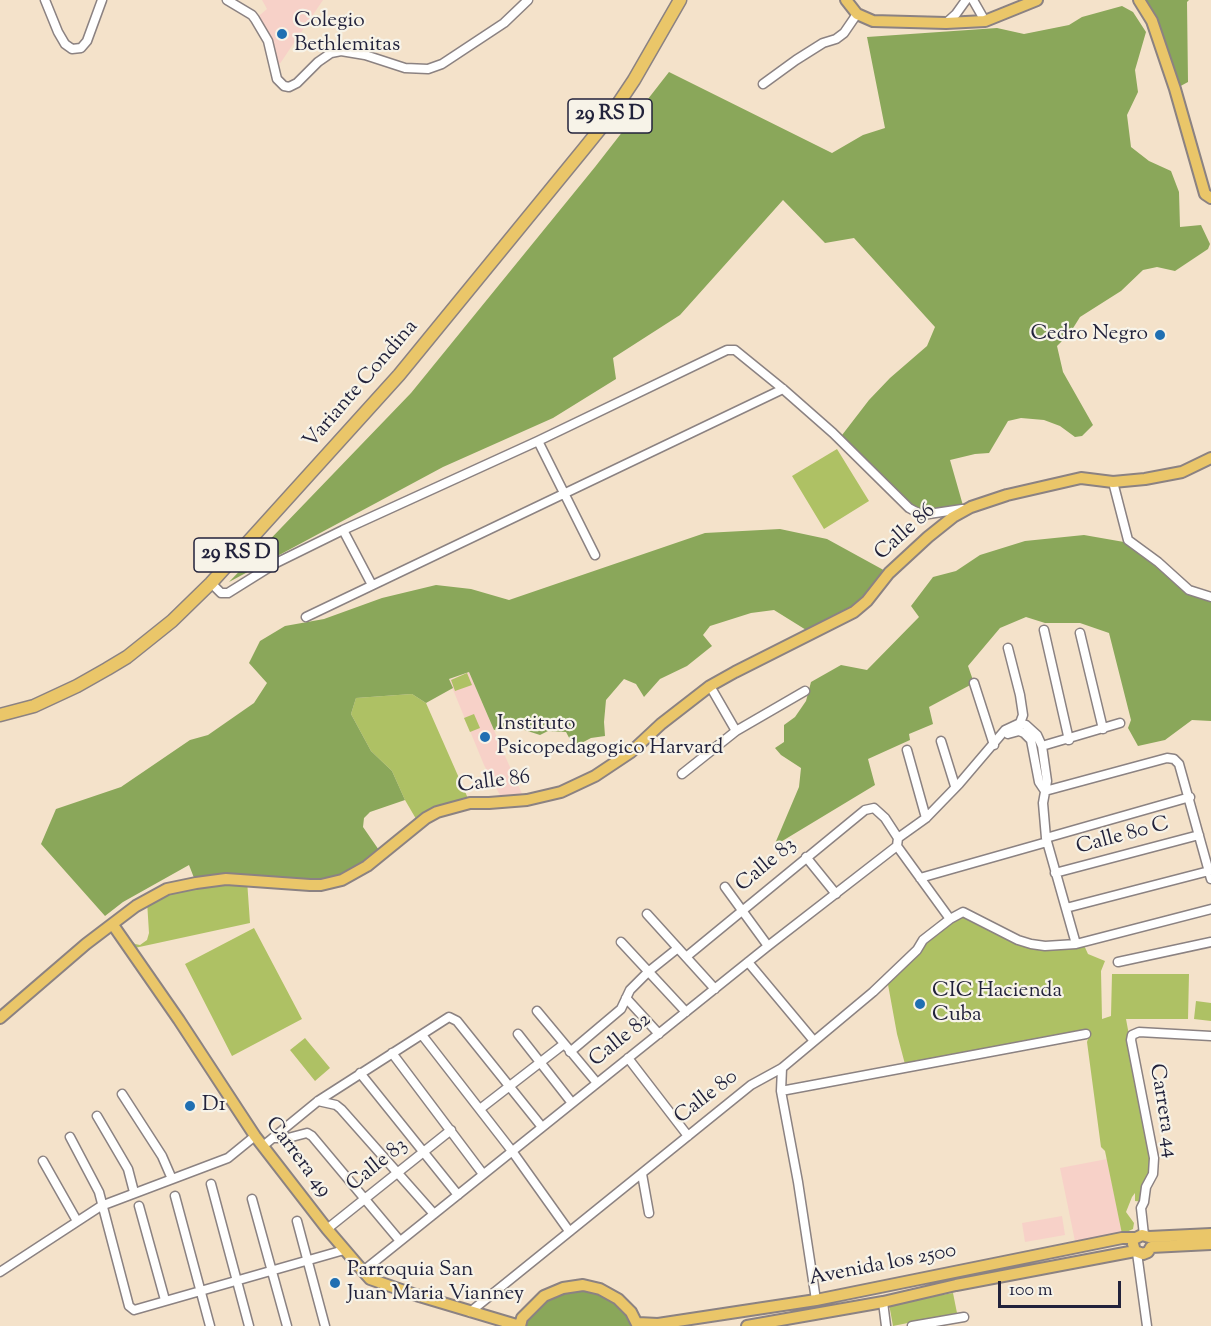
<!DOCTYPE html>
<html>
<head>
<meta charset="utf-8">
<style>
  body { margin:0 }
  #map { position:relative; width:1211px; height:1326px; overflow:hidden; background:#f4e2ca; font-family:"Sorts Mill Goudy",serif }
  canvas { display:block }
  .scale { position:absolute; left:998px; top:1281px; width:123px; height:27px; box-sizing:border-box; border:3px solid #22223b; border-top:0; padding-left:8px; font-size:18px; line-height:21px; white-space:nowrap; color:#22223b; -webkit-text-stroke:4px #f7f3e8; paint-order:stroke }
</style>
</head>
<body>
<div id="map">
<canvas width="1211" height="1326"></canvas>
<div class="scale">100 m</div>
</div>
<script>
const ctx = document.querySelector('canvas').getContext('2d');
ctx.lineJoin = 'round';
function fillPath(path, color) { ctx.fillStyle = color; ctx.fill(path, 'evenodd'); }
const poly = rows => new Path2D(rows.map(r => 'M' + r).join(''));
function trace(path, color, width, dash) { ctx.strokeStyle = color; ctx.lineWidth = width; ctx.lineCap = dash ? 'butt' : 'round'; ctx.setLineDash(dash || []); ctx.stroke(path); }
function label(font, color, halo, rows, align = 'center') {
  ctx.font = font + ' "Sorts Mill Goudy",serif'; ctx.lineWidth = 4.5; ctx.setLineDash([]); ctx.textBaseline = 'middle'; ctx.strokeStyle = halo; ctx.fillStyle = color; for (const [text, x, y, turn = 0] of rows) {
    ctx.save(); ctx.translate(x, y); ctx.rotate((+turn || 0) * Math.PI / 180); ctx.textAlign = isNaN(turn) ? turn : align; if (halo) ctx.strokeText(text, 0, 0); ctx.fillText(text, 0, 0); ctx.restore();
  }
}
const built = poly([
  [262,0,323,0,275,71,255,19,267,9],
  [469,672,505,756,524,798,501,797,484,765,449,680],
  [1107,1159,1122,1234,1076,1246,1060,1168],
  [1062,1216,1065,1235,1025,1242,1022,1223]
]);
const green = poly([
  [837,449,869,501,824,529,792,476],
  [467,673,472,685,455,691,451,680],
  [412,694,426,703,470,803,419,824,405,800,392,771,371,751,351,714,356,698],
  [474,714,480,728,470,732,464,718],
  [247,880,250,923,130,949,126,942,133,942,135,944,140,945,147,940,149,933,147,901,167,889],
  [963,912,1025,947,1031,944,1082,941,1088,954,1105,961,1101,971,1102,1019,1111,1016,1112,974,1189,974,1188,1019,1126,1019,1139,1089,1150,1165,1147,1179,1142,1186,1146,1187,1144,1202,1135,1201,1135,1193,1132,1197,1126,1212,1134,1223,1133,1229,1122,1234,1105,1151,1101,1147,1087,1042,1089,1036,1086,1029,1086,1034,906,1068,897,1034,887,979,923,940],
  [254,928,302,1019,232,1056,185,964],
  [1196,1001,1211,1003,1211,1021,1194,1019],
  [305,1038,330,1068,315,1081,290,1050],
  [953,1293,957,1313,893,1326,889,1304]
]);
const forest = poly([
  [1136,0,1189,0,1187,2,1188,82,1175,89,1163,45],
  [1122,6,1133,12,1146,32,1135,70,1138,92,1127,115,1131,147,1149,161,1171,171,1179,192,1180,227,1201,225,1210,244,1208,249,1175,271,1157,267,1143,270,1121,291,1080,317,1070,333,1057,346,1063,372,1093,425,1082,436,1075,437,1060,426,1044,420,1021,418,1008,421,989,453,975,454,950,460,964,509,918,513,839,439,869,400,890,378,927,346,935,327,854,238,825,243,783,200,680,315,613,358,616,379,553,418,443,467,229,582,411,393,595,167,669,72,832,153,863,135,885,128,867,37,997,28,1024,34,1069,25,1082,17],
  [780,529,827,539,889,573,872,594,811,633,774,610,751,613,710,626,703,635,712,646,687,666,660,679,644,697,636,684,624,679,606,700,604,722,605,736,591,738,574,747,566,732,548,731,540,735,509,725,494,730,469,672,449,679,453,688,426,703,412,694,356,698,351,714,371,751,392,771,405,800,370,812,364,818,363,827,381,853,334,882,196,883,189,865,123,902,105,916,41,844,56,809,121,787,190,740,208,735,254,703,267,683,249,663,260,641,285,626,324,619,382,598,436,585,471,589,509,600,705,533],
  [1084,535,1124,542,1158,562,1189,590,1211,599,1211,721,1192,720,1165,740,1138,746,1128,728,1131,720,1109,633,1080,623,1045,623,1026,617,1000,628,968,666,974,683,929,707,933,724,909,734,910,740,868,759,875,785,774,846,799,787,801,768,781,755,775,748,784,742,784,725,795,717,806,701,811,682,841,665,867,670,919,617,911,606,933,577,956,571,980,555,1025,541],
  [600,1289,640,1326,520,1326,554,1290]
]);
const minor = poly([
  [45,0,58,32,65,44,72,49,81,48,87,41,102,0],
  [227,0,252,15,255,19,268,41,277,79,284,86,289,87,297,83,318,62,331,53,341,51,365,55,405,68,428,69,442,64,504,23,528,0],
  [973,0,985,21],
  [946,23,956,14,966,0],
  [763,84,796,60,823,43,836,39,844,33,857,14],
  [538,441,595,555],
  [1113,482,1128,540,1158,562,1189,590,1211,597],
  [343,530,372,585],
  [211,583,221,593,228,593,276,563,343,530,538,441,727,350,735,350,783,389,833,433,909,508,922,515,962,509],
  [306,617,783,389],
  [1044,630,1069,740],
  [1080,633,1103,729],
  [1008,648,1020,695,1023,715,1020,723],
  [974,683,994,745],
  [710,686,736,731],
  [1008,734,1019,731,1024,733,1031,740,1039,782,1045,791],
  [941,741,955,786],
  [1042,746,1120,723],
  [907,750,926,818],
  [682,774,736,731,805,691],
  [1045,791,1167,758,1174,759,1179,764,1211,879],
  [898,838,926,818,959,784,1005,730,1020,723,1026,725,1037,735,1042,746,1047,781,1043,803,1046,838,1076,944],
  [1046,838,1190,797],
  [897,846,950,919],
  [806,857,836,894],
  [1055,873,1199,835],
  [920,878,1047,842],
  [725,887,768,946],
  [1066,908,1209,871],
  [647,914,715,989],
  [621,942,686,1012],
  [686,957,865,810,874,808,885,818,898,838],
  [748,962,814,1041],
  [1118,962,1211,942],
  [626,998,659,1034],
  [537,1011,597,1083],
  [518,1034,572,1103],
  [422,1035,512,1151,569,1231],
  [570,1052,621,1009,630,990,648,972,678,948],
  [392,1053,483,1174],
  [628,1058,688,1136],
  [782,1068,781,1091,798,1182,816,1300],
  [360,1073,458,1195],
  [781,1091,1086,1034],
  [122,1094,162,1156,172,1179],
  [318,1101,336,1105,341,1109,434,1214],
  [480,1109,564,1044],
  [97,1116,128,1169,134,1192],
  [70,1137,99,1192,129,1306,134,1310,344,1250],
  [273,1138,288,1138,307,1133,312,1136,400,1241],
  [263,1146,318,1101,449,1017,457,1021,542,1127],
  [43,1161,77,1221],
  [642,1174,649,1213],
  [211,1184,249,1326],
  [175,1196,210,1326],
  [252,1199,287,1326],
  [139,1206,165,1300],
  [297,1221,325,1326],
  [327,1229,451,1130],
  [1144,1235,1141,1208,1144,1202,1146,1187,1153,1174,1154,1158,1131,1040,1132,1035,1139,1032,1211,1036],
  [1137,1253,1147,1326],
  [363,1271,768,946,897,846,898,838],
  [0,1272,101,1206,228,1158,255,1136],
  [883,1302,886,1326],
  [470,1312,751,1085,782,1068,873,992,917,950,923,940,950,919,963,912,1018,940,1031,944,1045,946,1076,944,1211,909],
  [912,1326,964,1317]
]);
const major = poly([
  [846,0,857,14,873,21,946,23,985,21,1037,0],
  [1139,0,1152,21,1175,89,1205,194,1211,198],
  [113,925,179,1020,255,1136,327,1229,363,1271,370,1279,416,1295,520,1326],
  [0,1018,86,944,136,906,167,889,196,883,226,879,310,885,321,885,342,880,367,866,426,818,437,812,470,803,489,803,527,800,561,792,595,776,631,752,661,724,710,686,735,672,854,612,867,601,889,573,928,537,953,517,971,507,1007,495,1081,478,1113,482,1145,479,1182,472,1211,458],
  [1133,1244,1135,1251,1143,1254,1148,1252,1151,1247,1211,1244],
  [638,1323,658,1324,816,1300,1122,1238,1136,1238,1142,1235,1149,1237,1211,1234],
  [520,1326,522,1318,544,1296,563,1288,583,1285,600,1289,618,1299,631,1312,638,1326],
  [747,1326,883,1302,956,1285,1135,1251]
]);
const highway = poly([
  [0,715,34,706,77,686,107,669,127,657,172,621,211,583,399,375,583,150,608,119,634,80,680,0]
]);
const markers = [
  [282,34,6,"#1f6fb2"],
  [1160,335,6,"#1f6fb2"],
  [485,737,6,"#1f6fb2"],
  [920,1004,6,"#1f6fb2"],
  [190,1106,6,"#1f6fb2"],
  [335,1283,6,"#1f6fb2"]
];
const shields = [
  [610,116,84],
  [236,555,84]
];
const shieldNames = [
  ["29 RS D",610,116],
  ["29 RS D",236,555]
];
const poiNames = [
  ["Colegio",294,22],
  ["Bethlemitas",294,46],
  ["Cedro Negro",1148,335,"right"],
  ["Instituto",497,725],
  ["Psicopedagogico Harvard",497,749],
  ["CIC Hacienda",932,992],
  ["Cuba",932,1016],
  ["D1",202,1106],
  ["Parroquia San",347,1271],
  ["Juan Maria Vianney",347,1295]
];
const streetNames = [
  ["Variante Condina",362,385,-49],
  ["Calle 86",906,533,-42],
  ["Calle 86",494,783,-7],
  ["Calle 80 C",1123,837,-15],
  ["Calle 83",767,866,-40],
  ["Calle 82",621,1041,-39],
  ["Calle 80",707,1098,-38],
  ["Carrera 44",1162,1111,81],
  ["Carrera 49",297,1158,53],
  ["Calle 83",378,1166,-39],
  ["Avenida los 2500",883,1266,-11]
];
fillPath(built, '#f7d1c8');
fillPath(green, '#aec164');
fillPath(forest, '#8aa75a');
trace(minor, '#8b8282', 11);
trace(major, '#8b8282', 14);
trace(highway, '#8b8282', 15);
trace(minor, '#fff', 8);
trace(major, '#eac669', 10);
trace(highway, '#eac669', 12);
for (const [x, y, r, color] of markers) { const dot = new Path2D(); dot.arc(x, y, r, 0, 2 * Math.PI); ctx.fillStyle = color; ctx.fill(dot); trace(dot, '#f7f3e8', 2); }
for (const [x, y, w] of shields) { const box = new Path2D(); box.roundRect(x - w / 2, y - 17, w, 34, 4.5); ctx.fillStyle = '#f7f3e8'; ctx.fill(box); trace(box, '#22223b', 1.5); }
label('bold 20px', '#22223b', null, shieldNames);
label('21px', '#22223b', '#f7f3e8', poiNames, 'left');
label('21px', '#22223b', '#f7f3e8', streetNames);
</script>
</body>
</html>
